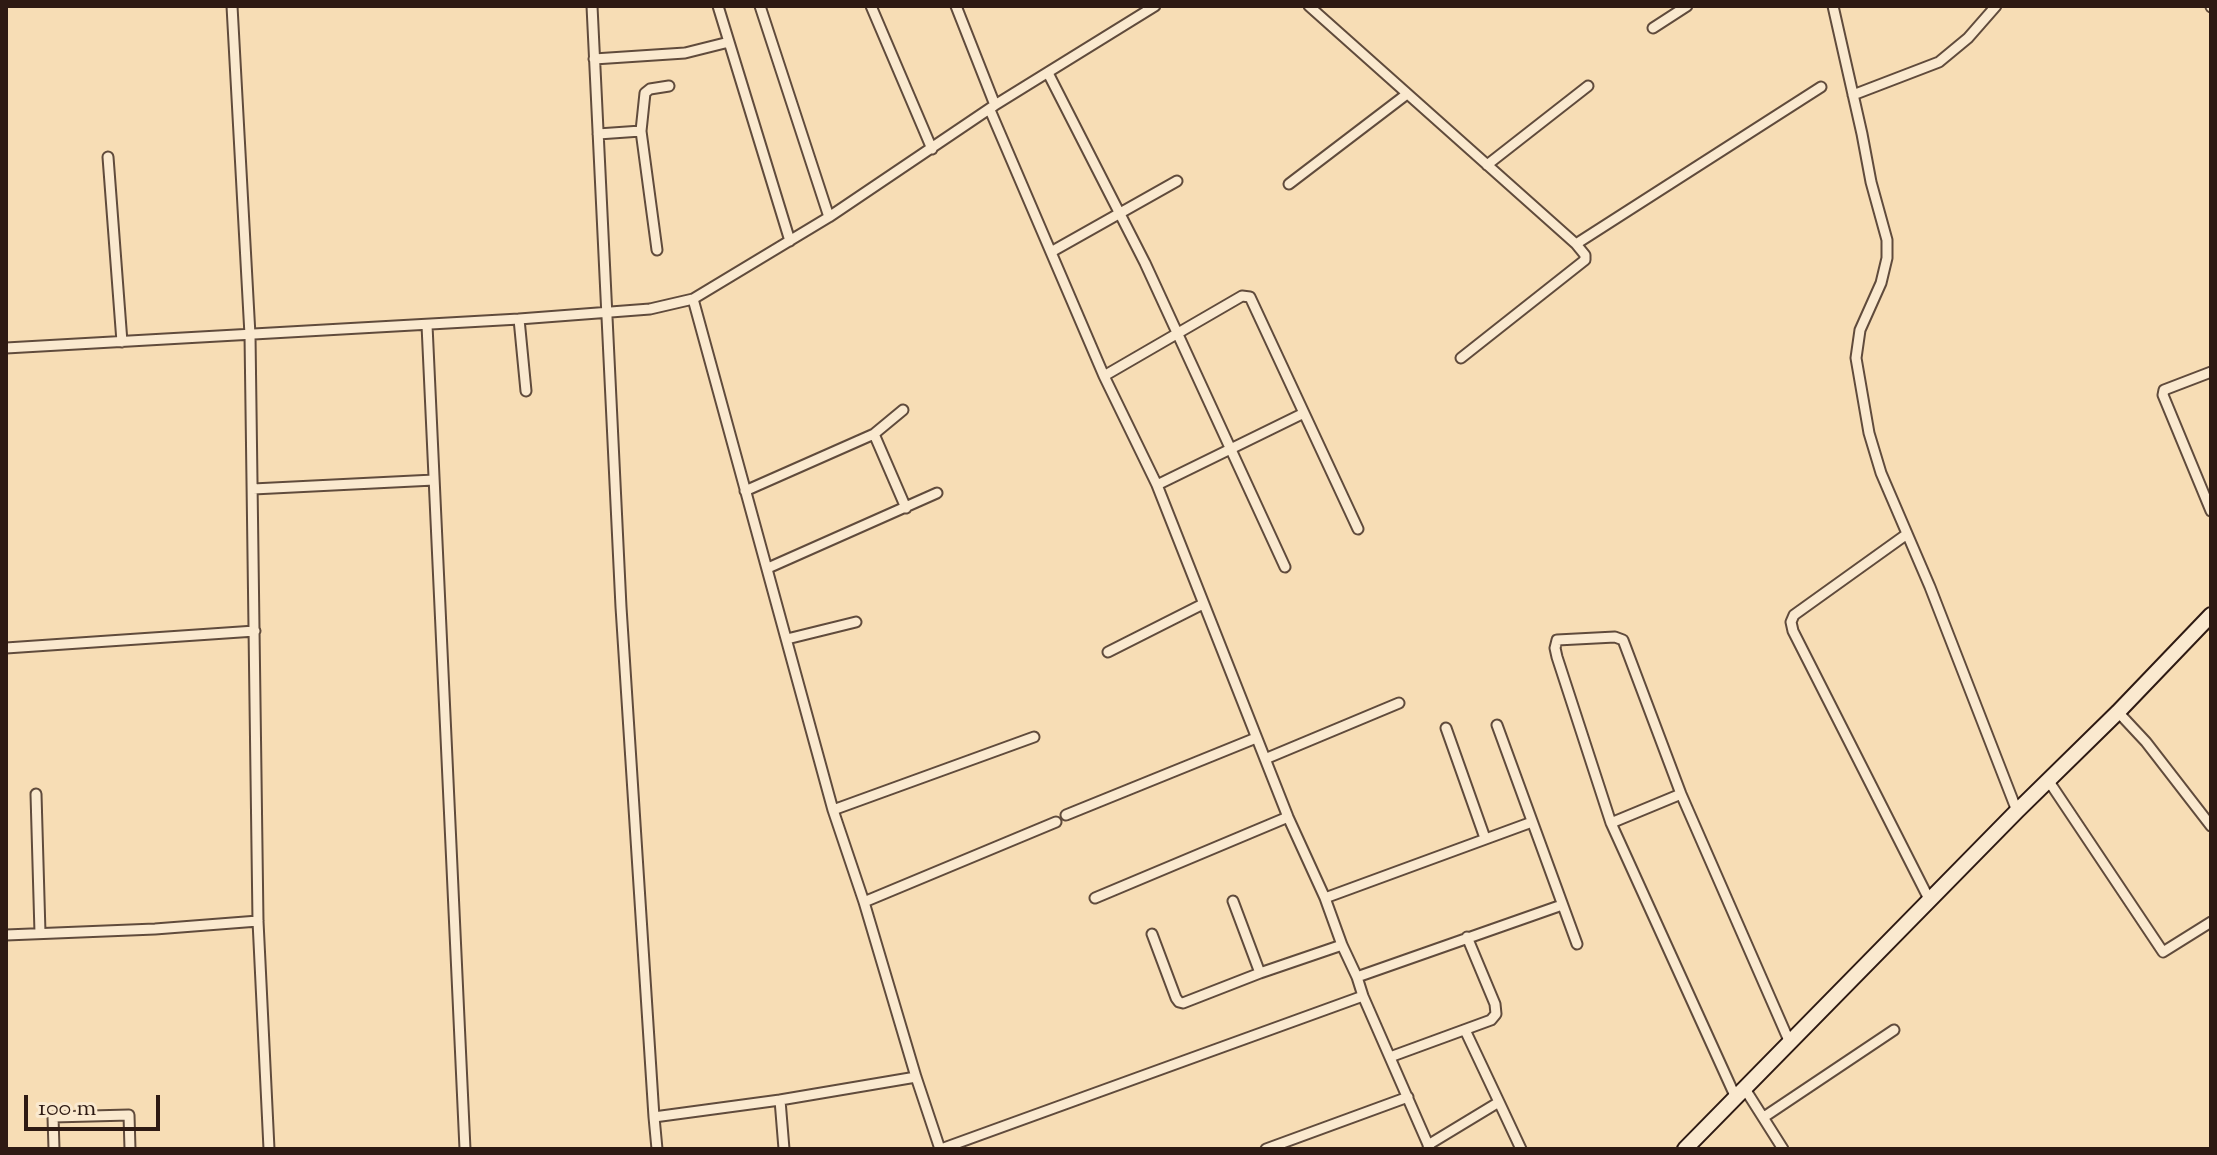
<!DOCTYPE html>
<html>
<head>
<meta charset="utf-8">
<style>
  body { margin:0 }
  #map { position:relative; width:2217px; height:1155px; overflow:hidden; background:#f7ddb5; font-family:"Sorts Mill Goudy",serif }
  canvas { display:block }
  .frame { position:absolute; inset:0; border:8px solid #2e1a13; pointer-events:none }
  .scale { position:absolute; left:24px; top:1095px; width:136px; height:36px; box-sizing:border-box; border:4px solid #2e1a13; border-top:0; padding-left:10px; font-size:24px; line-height:28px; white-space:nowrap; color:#2e1a13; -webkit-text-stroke:6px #fae9cf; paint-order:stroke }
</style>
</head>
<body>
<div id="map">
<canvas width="2217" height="1155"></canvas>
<div class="frame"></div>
<div class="scale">100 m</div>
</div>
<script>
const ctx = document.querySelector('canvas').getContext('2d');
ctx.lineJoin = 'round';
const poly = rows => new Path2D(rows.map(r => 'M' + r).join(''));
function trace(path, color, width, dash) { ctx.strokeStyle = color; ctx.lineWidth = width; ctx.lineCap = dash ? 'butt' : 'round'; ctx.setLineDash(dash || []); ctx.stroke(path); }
const minor = poly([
  [232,6,250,335,258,921,269,1149],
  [592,6,621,607,654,1117,780,1100,784,1149],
  [718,6,790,241],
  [760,6,829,217],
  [871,6,932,149],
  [956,6,995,105],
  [1309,6,1576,244,1585,255,1585,260,1461,358],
  [1833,6,1862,134,1871,182,1887,240,1887,258,1881,283,1860,330,1856,358,1869,433,1881,473,1930,587,2017,811],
  [2211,6,2211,7],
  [1653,28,1687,6],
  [594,59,685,53,729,42],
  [1048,73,1145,263,1285,567],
  [1853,95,1939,62,1968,38,1996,6],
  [990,110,1104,376,1157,485,1288,817,1325,898,1342,945,1357,977,1363,996,1430,1149],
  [641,131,645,93,650,89,669,86],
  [598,134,641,131,657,250],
  [108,157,122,342],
  [1487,165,1588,86],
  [1289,184,1407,94],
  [1576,244,1821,87],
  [1051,252,1177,181],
  [693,299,833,810,864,902,916,1077,940,1149],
  [519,319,526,391],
  [427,325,465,1149],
  [6,348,519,319,650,309,693,299,829,217,995,105,1155,6],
  [2211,372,2164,390,2163,395,2211,511],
  [1104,376,1242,296,1250,297,1358,529],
  [874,434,903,410],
  [1157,485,1304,413],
  [253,489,434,480],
  [745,491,874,434,906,508],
  [1907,534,1794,615,1791,622,1793,631,1930,901],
  [768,568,937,493],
  [787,639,856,622],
  [6,648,255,631],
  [1108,652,1203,604],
  [2118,712,2146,742,2211,826],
  [1497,725,1577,944],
  [1446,728,1485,838],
  [1265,759,1399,703],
  [2048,780,2163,952,2211,922],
  [36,794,40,933],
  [833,810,1034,737],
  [1066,815,1256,738],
  [1611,823,1681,794],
  [1095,898,1288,817],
  [1325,898,1532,822],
  [1233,901,1260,973],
  [864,902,1056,822],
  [1152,934,1176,998,1179,1002,1183,1003,1260,973,1342,945],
  [6,935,155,929,258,921],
  [1357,977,1562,905],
  [1390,1057,1491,1020,1496,1014,1495,1004,1467,937],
  [1745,1089,1783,1149],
  [1736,1098,1611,823,1557,657,1555,648,1557,640,1615,637,1623,640,1681,794,1790,1043],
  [780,1100,916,1077],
  [1499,1102,1521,1149],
  [654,1117,657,1149],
  [1764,1117,1894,1030],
  [1428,1145,1499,1102,1465,1030],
  [54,1149,53,1117,129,1115,130,1149],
  [941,1149,1363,996],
  [1266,1149,1408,1097]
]);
const secondary = poly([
  [1685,1149,2017,811,2118,712,2211,615]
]);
trace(minor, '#604b3c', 13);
trace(secondary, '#2e1a13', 18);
trace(minor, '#fae9cf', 9);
trace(secondary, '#fae9cf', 14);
</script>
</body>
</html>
